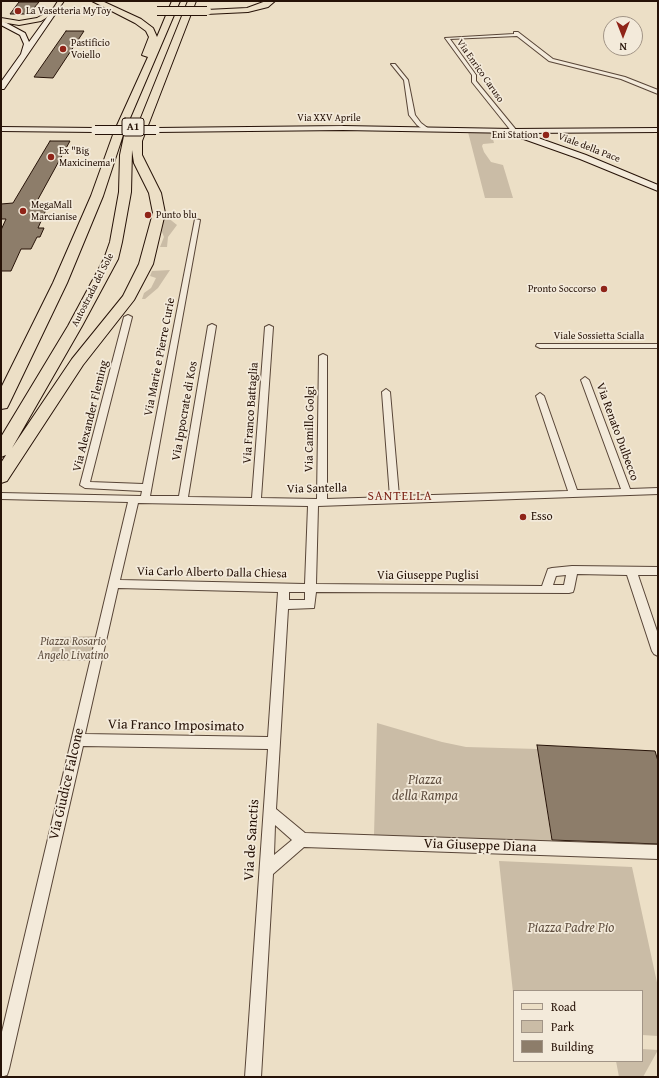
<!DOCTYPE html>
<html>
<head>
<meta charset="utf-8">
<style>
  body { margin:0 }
  #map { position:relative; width:659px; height:1078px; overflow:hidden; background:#ecdfc6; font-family:"Gentium Book Plus",serif }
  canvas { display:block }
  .frame { position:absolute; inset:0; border:2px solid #261207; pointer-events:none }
  .legend { position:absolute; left:513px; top:990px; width:130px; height:72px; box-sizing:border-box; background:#f3eada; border:1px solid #a19486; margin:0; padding:5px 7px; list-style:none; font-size:12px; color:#261207 }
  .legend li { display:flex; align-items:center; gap:8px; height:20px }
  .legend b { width:20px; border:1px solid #a19486 }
  .north { position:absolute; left:603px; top:16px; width:40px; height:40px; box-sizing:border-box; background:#f3eada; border:1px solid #a19486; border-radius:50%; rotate:180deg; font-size:11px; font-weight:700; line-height:16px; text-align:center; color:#261207 }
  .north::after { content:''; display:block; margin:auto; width:14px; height:18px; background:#8f2418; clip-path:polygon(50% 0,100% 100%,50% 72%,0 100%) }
</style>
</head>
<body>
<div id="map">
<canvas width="659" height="1078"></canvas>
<div class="frame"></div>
<ul class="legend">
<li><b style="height:5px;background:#ecdfc6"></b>Road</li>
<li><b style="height:11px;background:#cabca6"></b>Park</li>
<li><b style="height:11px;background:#8d7d6a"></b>Building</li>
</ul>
<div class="north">N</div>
</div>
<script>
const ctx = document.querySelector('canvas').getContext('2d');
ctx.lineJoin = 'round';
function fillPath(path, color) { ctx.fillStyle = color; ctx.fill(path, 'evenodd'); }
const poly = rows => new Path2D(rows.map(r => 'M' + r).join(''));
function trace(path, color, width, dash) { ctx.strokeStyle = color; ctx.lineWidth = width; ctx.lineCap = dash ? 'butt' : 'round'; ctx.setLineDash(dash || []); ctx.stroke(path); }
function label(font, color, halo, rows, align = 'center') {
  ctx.font = font + ' "Gentium Book Plus",serif'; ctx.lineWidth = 3.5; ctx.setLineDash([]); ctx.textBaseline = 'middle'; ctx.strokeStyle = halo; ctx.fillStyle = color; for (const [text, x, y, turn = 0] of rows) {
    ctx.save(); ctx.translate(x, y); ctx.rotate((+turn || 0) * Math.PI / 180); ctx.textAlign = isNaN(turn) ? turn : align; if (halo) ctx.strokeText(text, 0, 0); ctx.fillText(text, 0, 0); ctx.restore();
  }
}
const green = poly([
  [468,132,491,132,494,143,483,144,482,146,484,152,491,162,503,165,513,198,485,198],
  [167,217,177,225,168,237,167,247,160,247,164,237,162,232,163,218],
  [170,270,158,288,145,299,142,299,144,293,151,288,156,278,150,276,152,271],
  [98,636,92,661,48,661,56,637],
  [377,723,442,742,466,747,538,749,552,844,374,835],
  [499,861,632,867,658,987,658,1036,642,1035,642,991,514,991,514,1002],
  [642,1049,658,1050,643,1077,619,1077,616,1061,642,1061]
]);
const building = poly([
  [19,2,39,2,29,14,10,14,19,2],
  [66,31,84,31,53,78,34,77,66,31],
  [50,141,70,141,36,203,49,203,38,228,44,228,40,237,37,237,31,249,21,249,11,271,1,271,1,230,6,219,1,219,1,204,13,203,50,141],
  [537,745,655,751,658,761,658,844,552,840,537,745]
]);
const street = poly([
  [514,32,518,32,553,59,625,77,658,90,658,94,621,79,549,61,517,36,450,39,476,75,476,81,517,131,512,132,472,82,472,75,445,38,514,34,514,32],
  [391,64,395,64,408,80,415,115,421,123,429,129,429,131,425,131,417,125,409,115,404,80,391,64],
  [195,219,200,220,150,496,179,496,208,326,212,324,216,326,188,497,252,498,265,327,269,325,273,327,261,498,317,499,319,356,323,354,327,356,327,499,390,497,382,392,386,389,390,392,399,496,568,491,536,396,540,393,544,396,577,490,621,489,581,380,585,377,589,380,630,489,658,488,658,494,318,506,316,584,542,586,548,569,552,568,572,566,658,567,658,575,638,575,658,634,658,656,654,654,652,651,627,575,577,574,574,589,573,592,569,593,316,592,314,608,288,609,276,809,305,833,658,845,658,859,304,847,273,874,261,1077,245,1077,268,749,83,746,9,1069,7,1075,1,1077,1,1036,128,502,1,499,1,493,141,496,142,491,85,488,80,485,124,317,128,315,132,317,90,482,143,484,195,219],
  [138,503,308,506,305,584,120,580,138,503],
  [566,575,564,585,553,585,556,576,566,575],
  [118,588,278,592,268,737,85,734,118,588],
  [289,592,305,592,305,600,289,600,289,592],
  [275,825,292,840,274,855,275,825],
  [537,344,658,344,658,348,540,348,536,346,537,344]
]);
const secondary = poly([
  [53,9,58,10,4,89,1,89,1,82,21,54,24,44,20,35,1,25,1,20,25,33,29,42,53,9],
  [343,126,512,129,658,128,658,132,524,133,586,155,658,185,658,191,580,159,518,137,518,133,343,130,156,132,152,130,156,128,343,126],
  [1,127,95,128,99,130,95,132,1,131,1,127]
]);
const primary = poly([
  [58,1,64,1,57,11,41,21,19,25,1,22,1,18,19,21,37,18,53,9,58,1]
]);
const highway = poly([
  [92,1,102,1,141,19,153,28,157,37,172,1,180,1,124,132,103,196,67,283,9,404,7,408,1,409,1,388,53,283,91,196,114,132,148,57,142,55,149,37,146,31,135,23,92,1],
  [188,1,196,1,142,141,142,155,161,193,165,213,153,264,134,300,83,365,7,481,1,483,1,463,6,455,1,457,1,437,68,326,104,259,110,242,119,192,120,155,124,136,129,133,134,135,188,1],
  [132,150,134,163,149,193,153,213,139,264,123,296,72,359,12,448,82,326,118,259,122,242,131,192,132,150],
  [266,1,275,1,268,7,248,12,206,14,202,12,206,10,247,8,266,1]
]);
const secondaryBridge = poly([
  [95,130,156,130]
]);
const highwayBridge = poly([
  [157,11,207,11]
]);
const markers = [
  [18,11,4,"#8f2418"],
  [63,49,4,"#8f2418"],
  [546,135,4,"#8f2418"],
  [51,157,4,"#8f2418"],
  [23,211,4,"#8f2418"],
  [148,215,4,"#8f2418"],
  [604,289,4,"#8f2418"],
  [523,517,4,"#8f2418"]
];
const farPoinames = [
  ["La Vasetteria MyToy",26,11],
  ["Pastificio",71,43],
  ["Voiello",71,55],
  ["Eni Station",538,135,"right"],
  ["Ex \"Big",59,151],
  ["Maxicinema\"",59,163],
  ["MegaMall",31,205],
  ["Marcianise",31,217],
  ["Punto blu",156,215],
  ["Pronto Soccorso",596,289,"right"]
];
const farStreetnames = [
  ["Via Enrico Caruso",480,71,55],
  ["Via XXV Aprile",329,118],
  ["Viale della Pace",589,148,21],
  ["Autostrada del Sole",93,290,-63],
  ["Viale Sossietta Scialla",599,336]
];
const shields = [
  [133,127,22]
];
const shieldNames = [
  ["A1",133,127]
];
const streetNames = [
  ["Via Marie e Pierre Curie",160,357,-79],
  ["Via Ippocrate di Kos",185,411,-80],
  ["Via Franco Battaglia",251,413,-86],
  ["Via Alexander Fleming",91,416,-76],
  ["Via Camillo Golgi",310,429,-89],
  ["Via Renato Dulbecco",617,432,70],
  ["Via Santella",317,489,-1],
  ["Via Carlo Alberto Dalla Chiesa",212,573,1],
  ["Via Giuseppe Puglisi",428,576]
];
const poiNames = [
  ["Esso",531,517]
];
const parkNames = [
  ["Piazza Rosario",73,642],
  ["Angelo Livatino",73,656]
];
const neighbourhoodNames = [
  ["SANTELLA",400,497]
];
const nearStreetnames = [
  ["Via Franco Imposimato",176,726,1],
  ["Via Giudice Falcone",67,784,-77],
  ["Via de Sanctis",252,840,-86],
  ["Via Giuseppe Diana",480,846,2]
];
const nearParknames = [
  ["Piazza",425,780],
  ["della Rampa",425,796],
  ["Piazza Padre Pio",571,928]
];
fillPath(green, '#cabca6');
fillPath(building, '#8d7d6a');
trace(building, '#261207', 1);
trace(street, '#584537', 2);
trace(secondary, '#261207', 2);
trace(primary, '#261207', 2);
trace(highway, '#261207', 2);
fillPath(street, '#f3eada');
fillPath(secondary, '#f3eada');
fillPath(primary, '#ecdfc6');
fillPath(highway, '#ecdfc6');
trace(secondaryBridge, '#261207', 10, []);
trace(highwayBridge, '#261207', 10, []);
trace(secondaryBridge, '#f3eada', 8);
trace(highwayBridge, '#ecdfc6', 8);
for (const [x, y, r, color] of markers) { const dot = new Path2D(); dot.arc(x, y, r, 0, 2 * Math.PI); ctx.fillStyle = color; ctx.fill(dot); trace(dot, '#f3eada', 1.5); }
label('10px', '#261207', '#f3eada', farPoinames, 'left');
label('10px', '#261207', '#f3eada', farStreetnames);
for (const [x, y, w] of shields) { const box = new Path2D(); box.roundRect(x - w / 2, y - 9, w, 18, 3); ctx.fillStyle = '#f3eada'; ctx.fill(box); trace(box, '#261207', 1); }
label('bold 11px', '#261207', null, shieldNames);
label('12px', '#261207', '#f3eada', streetNames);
label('12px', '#261207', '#f3eada', poiNames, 'left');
label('italic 12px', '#5f4e3f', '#f3eada', parkNames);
ctx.letterSpacing = '1px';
label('13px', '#7a1f14', '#f3eada', neighbourhoodNames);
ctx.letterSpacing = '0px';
label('14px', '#261207', '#f3eada', nearStreetnames);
label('italic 14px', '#5f4e3f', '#f3eada', nearParknames);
</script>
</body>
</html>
